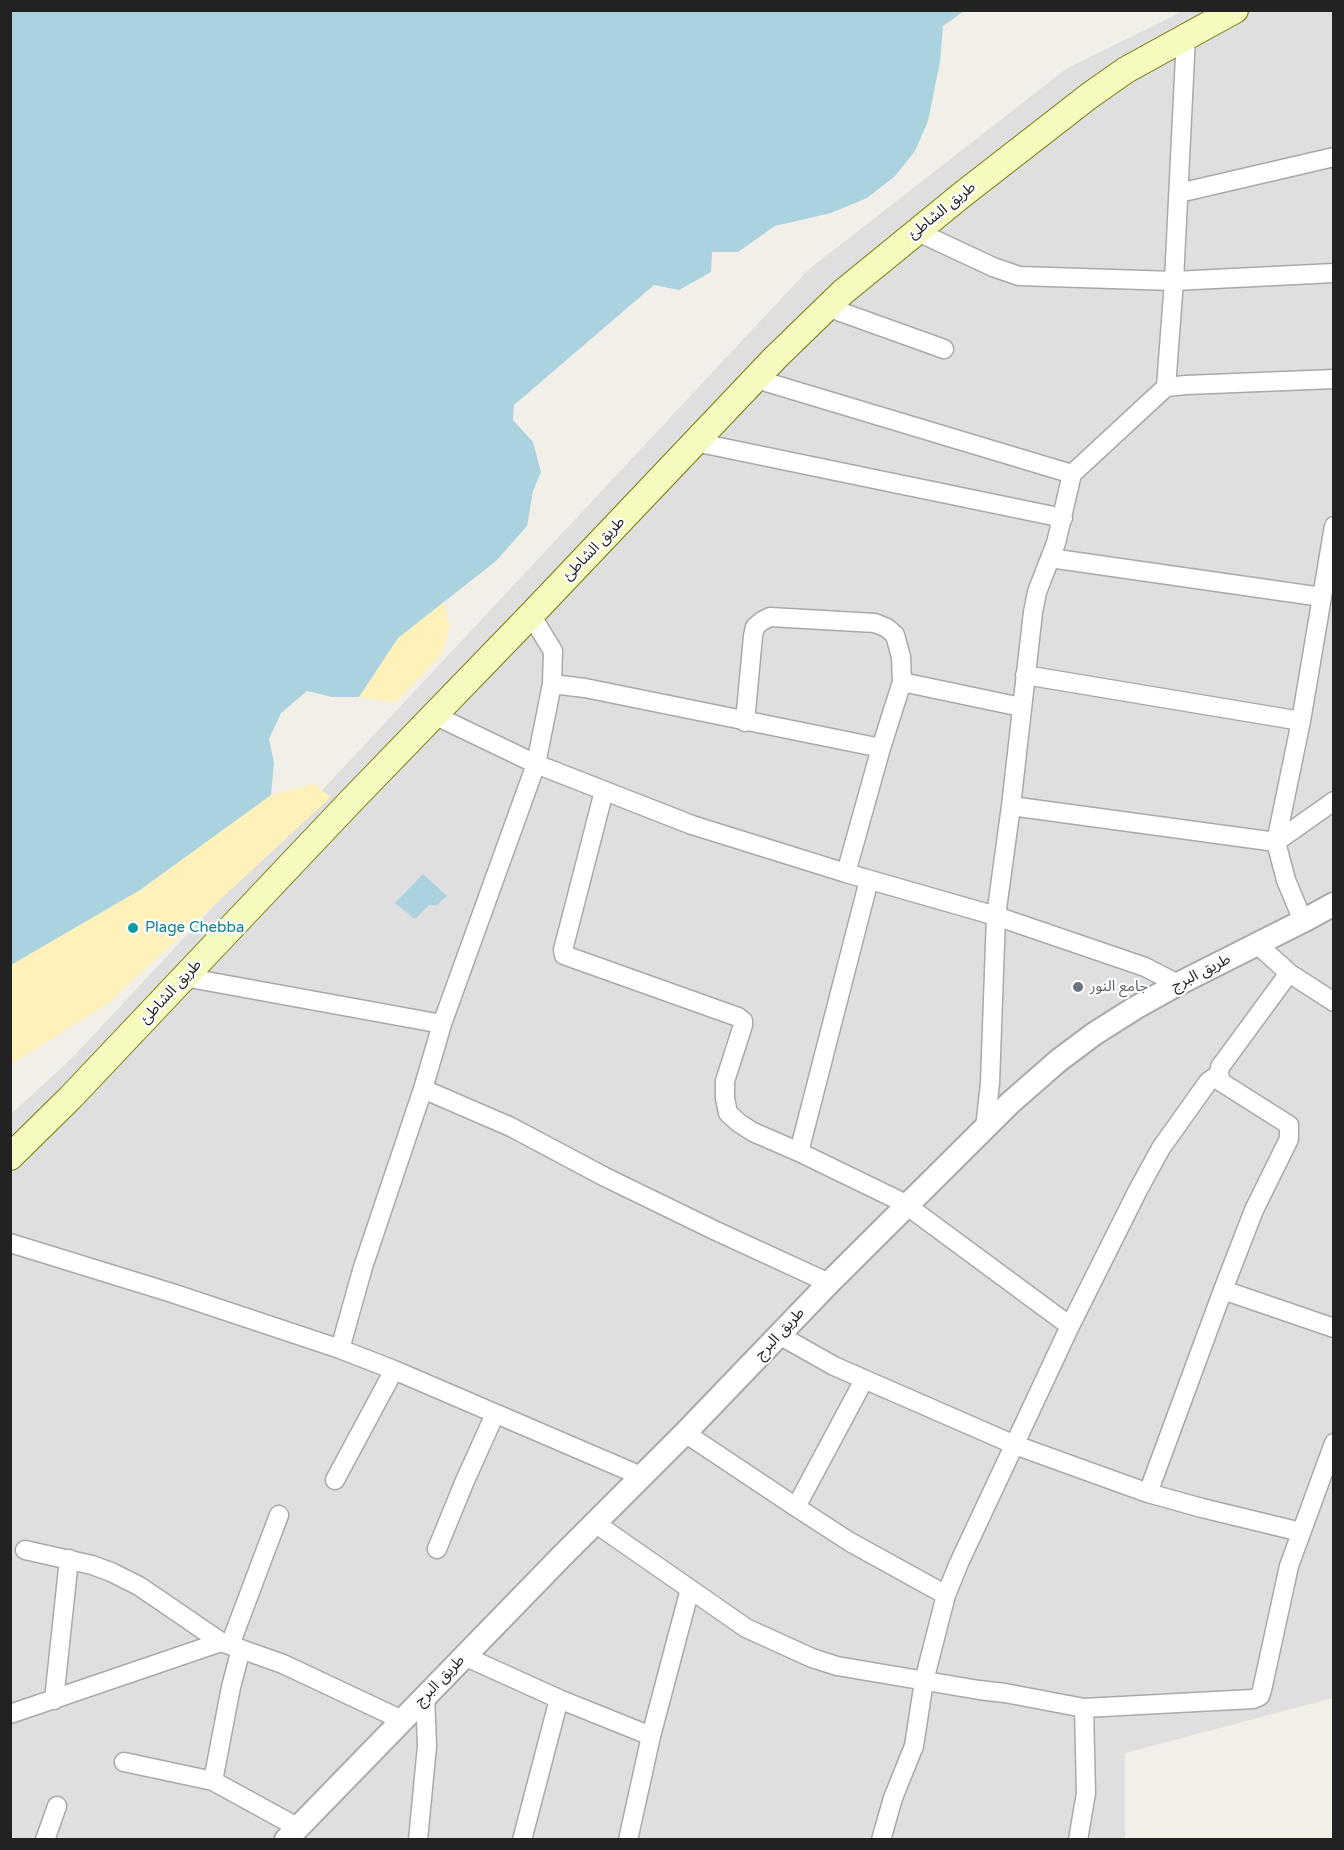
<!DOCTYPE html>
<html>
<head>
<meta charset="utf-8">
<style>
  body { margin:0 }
  #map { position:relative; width:1344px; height:1850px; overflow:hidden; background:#f2efe9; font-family:"Varela Round",sans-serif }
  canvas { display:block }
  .frame { position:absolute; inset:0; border:12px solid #222; pointer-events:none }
</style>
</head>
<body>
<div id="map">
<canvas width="1344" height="1850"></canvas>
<div class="frame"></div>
</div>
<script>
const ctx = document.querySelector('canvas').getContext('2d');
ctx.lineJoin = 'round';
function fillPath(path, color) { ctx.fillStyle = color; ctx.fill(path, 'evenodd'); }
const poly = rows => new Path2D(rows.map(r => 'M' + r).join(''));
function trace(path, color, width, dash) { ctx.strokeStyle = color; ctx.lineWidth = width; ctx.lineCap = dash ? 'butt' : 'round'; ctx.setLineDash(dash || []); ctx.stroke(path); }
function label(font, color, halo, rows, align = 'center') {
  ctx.font = font + ' "Varela Round","Noto Sans Arabic",sans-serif'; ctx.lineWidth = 4.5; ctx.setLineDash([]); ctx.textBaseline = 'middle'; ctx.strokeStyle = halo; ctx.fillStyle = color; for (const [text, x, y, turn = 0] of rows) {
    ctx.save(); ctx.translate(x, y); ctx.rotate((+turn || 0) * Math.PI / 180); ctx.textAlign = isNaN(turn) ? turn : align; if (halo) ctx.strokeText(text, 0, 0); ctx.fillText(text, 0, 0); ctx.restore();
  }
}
const residential = poly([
  [1183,11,1333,11,1333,1698,1125,1753,1125,1839,11,1840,11,1114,71,1059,808,270,1066,69]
]);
const sand = poly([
  [443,602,450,627,441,655,396,702,359,697,398,638],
  [313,784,331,797,107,1004,11,1064,11,965,140,890,271,795]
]);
const water = poly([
  [10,11,964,11,943,26,940,62,928,121,915,151,895,176,867,198,831,213,775,226,738,252,712,252,711,272,679,290,654,285,514,405,513,420,533,442,541,472,533,491,527,526,496,561,398,638,359,697,332,697,307,691,281,713,269,739,274,763,271,795,140,890,11,965],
  [423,874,447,896,437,905,429,905,415,919,395,903]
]);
const minor = poly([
  [1179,193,1334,157],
  [916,231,993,267,1019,276,1174,281,1334,273],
  [827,307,944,349],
  [756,379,1072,474],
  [1166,387,1174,281,1186,36],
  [695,442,1063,518],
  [1050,558,1322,597],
  [1025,675,1301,721],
  [902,682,1021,707],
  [552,684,585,688,881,748],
  [434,715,536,764,692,825,846,873,996,916,1145,967,1178,984],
  [745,722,753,636,755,627,762,621,770,617,875,623,887,628,895,635,901,657,902,682,881,748,846,873],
  [604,791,563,950,564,955,738,1017,743,1021,743,1025,725,1081,725,1098,728,1113,739,1123,753,1132,799,1152,902,1202,1070,1326],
  [1011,806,1276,842,1334,801],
  [1303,921,1286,880,1276,842,1301,721,1334,526],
  [1257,944,1289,973,1334,1002],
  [184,977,442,1024],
  [423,1089,511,1127,605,1177,716,1231,829,1283],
  [985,1128,990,1083,996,916,1011,806,1033,612,1037,592,1056,543,1072,474,1166,387,1186,385,1334,379],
  [799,1152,869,880],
  [10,1243,172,1293,340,1349,394,1370,641,1476],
  [1223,1290,1334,1328],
  [779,1335,834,1366,1015,1445,1148,1493,1202,1508,1301,1532],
  [340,1349,363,1267,423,1089,442,1024,536,764,552,684,553,651,531,615],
  [864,1380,796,1507,850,1542,946,1595],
  [685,1433,796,1507],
  [335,1480,394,1370],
  [1148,1493,1223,1290,1254,1210,1289,1139,1289,1125,1221,1082,1219,1074,1220,1067,1289,973],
  [595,1523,746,1628,812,1658,837,1666,979,1690,1005,1693,1084,1708,1253,1699,1260,1696,1262,1690,1289,1566,1334,1443],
  [437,1549,464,1483,495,1414],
  [25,1550,92,1565,111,1572,139,1586,221,1642,283,1664,402,1720],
  [230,1645,279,1515],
  [464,1656,559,1699,651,1736],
  [54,1700,69,1559],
  [10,1714,221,1642],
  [124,1762,213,1781,297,1827],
  [213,1781,231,1687,241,1649],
  [45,1840,57,1806],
  [418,1840,427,1746,425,1696],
  [522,1840,559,1699],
  [628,1840,651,1736,690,1589],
  [881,1840,893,1798,914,1746,924,1681,946,1595,959,1563,1070,1326,1138,1190,1161,1148,1208,1082,1219,1074],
  [1078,1840,1086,1793,1084,1708]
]);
const tertiary = poly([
  [286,1840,561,1557,685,1433,829,1283,1010,1103,1058,1061,1094,1034,1135,1008,1178,984,1303,921,1334,904]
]);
const secondary = poly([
  [10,1157,70,1098,351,801,531,615,775,358,843,292,963,194,1089,96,1126,70,1235,10]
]);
const markers = [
  [133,928,6,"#0f9aa8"],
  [1078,987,6,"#6b7280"]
];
const streetNames = [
  ["طريق الشاطئ",942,211,-39],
  ["طريق الشاطئ",594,549,-46],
  ["طريق البرج",1201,973,-27],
  ["طريق الشاطئ",171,992,-47],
  ["طريق البرج",780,1334,-47],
  ["طريق البرج",440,1681,-46]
];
const cultureNames = [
  ["Plage Chebba",145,928]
];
const worshipNames = [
  ["جامع النور",1090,987]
];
fillPath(residential, '#e0dfdf');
fillPath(sand, '#fff1ba');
fillPath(water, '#aad3df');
trace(minor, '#a9a9a9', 21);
trace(tertiary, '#a9a9a9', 26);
trace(secondary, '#707d05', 28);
trace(minor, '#fff', 18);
trace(tertiary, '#fff', 22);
trace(secondary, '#f7fabf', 26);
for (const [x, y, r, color] of markers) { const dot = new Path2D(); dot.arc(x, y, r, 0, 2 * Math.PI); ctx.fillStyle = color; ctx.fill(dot); trace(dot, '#fff', 2); }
label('15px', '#222', '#fff', streetNames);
label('15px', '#0d838f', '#fff', cultureNames, 'left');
label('15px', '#5b616d', '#fff', worshipNames, 'left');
</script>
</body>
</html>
